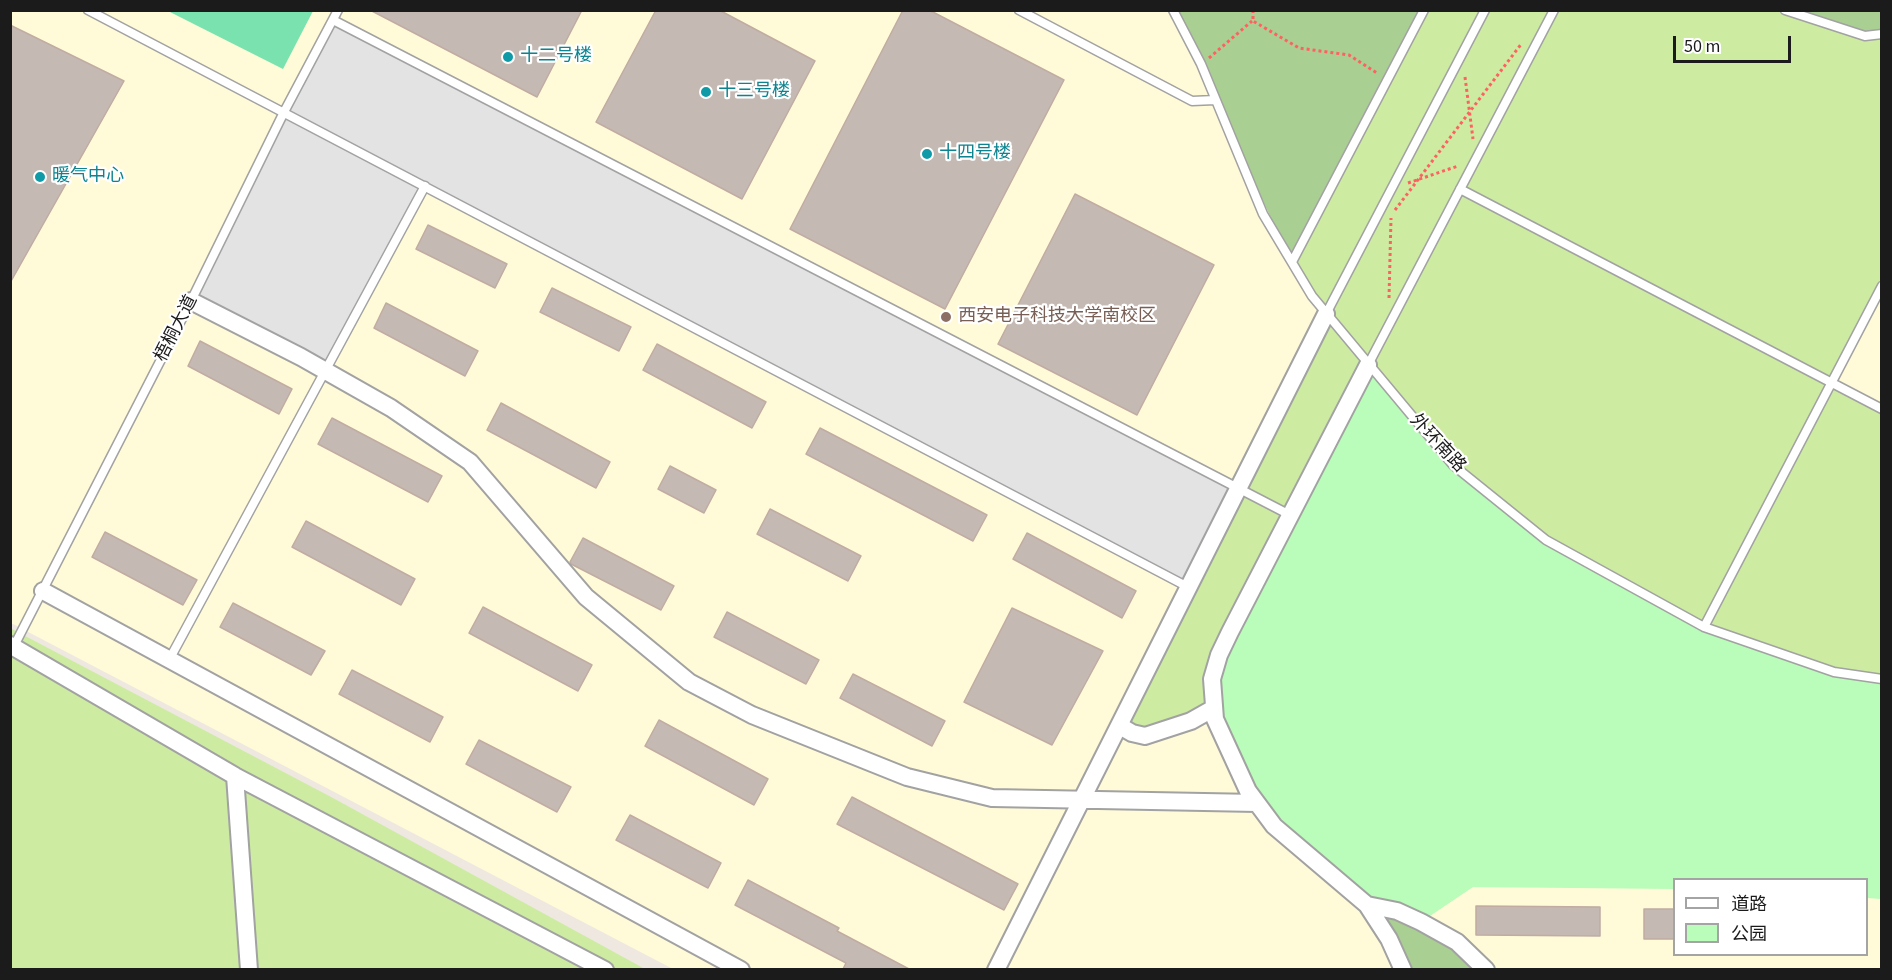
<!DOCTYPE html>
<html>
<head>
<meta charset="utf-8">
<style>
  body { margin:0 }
  #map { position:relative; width:1892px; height:980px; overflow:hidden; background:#eee8e0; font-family:"Source Sans 3","Noto Sans SC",sans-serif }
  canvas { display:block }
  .frame { position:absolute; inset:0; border:12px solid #1b1b1b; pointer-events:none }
  .legend { position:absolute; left:1673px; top:878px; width:195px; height:78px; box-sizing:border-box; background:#fff; border:2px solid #a4a4a4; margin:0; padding:8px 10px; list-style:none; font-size:18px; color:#1b1b1b }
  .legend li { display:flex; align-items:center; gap:12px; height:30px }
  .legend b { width:30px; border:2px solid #a4a4a4 }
  .scale { position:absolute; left:1673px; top:36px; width:118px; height:27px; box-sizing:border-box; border:3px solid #1b1b1b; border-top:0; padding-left:8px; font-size:18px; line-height:21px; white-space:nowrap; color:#1b1b1b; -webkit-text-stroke:4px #fff; paint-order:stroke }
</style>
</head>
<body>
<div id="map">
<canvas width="1892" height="980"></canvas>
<div class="frame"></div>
<ul class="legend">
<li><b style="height:8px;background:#fff"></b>道路</li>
<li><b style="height:16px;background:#bafcb9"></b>公园</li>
</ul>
<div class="scale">50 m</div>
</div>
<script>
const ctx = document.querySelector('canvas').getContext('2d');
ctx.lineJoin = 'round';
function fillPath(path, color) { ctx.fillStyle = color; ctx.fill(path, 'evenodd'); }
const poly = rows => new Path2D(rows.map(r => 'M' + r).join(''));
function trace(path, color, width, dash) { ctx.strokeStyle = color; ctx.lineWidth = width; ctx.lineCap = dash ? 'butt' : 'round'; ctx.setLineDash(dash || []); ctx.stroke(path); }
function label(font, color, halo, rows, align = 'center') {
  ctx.font = font + ' "Source Sans 3","Noto Sans SC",sans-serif'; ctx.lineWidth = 4.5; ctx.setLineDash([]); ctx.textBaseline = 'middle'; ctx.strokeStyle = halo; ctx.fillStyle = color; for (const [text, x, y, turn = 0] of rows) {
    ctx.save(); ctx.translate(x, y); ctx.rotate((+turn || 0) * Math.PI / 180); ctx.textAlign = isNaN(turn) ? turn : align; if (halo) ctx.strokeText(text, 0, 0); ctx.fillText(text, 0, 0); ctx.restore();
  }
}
const education = poly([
  [10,11,1881,11,1881,969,673,969,11,623],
  [1674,880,1866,880,1866,954,1674,954]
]);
const grass = poly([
  [1425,11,1785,11,1881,34,1881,286,1831,382,1881,409,1881,679,1214,708,1161,732,1120,726,1326,314,1292,262],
  [10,628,333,798,645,969,11,969]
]);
const forest = poly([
  [1173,11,1424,11,1292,262,1215,100],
  [1785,11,1881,11,1881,34,1865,36],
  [1367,905,1397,911,1486,969,1401,969]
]);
const park = poly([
  [1368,365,1453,465,1546,540,1704,627,1834,672,1881,679,1881,899,1867,898,1866,880,1674,880,1674,889,1473,887,1421,922,1367,905,1274,826,1215,719,1219,655]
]);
const pitch = poly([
  [168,11,313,10,313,11,283,69]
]);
const parking = poly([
  [333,20,1239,488,1188,587,426,186,326,371,191,301]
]);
const building = poly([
  [370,10,582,10,537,97,370,10],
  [656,10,719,10,815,61,742,199,596,122,656,10],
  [903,10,929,10,1064,80,945,309,790,229,903,10],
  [10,25,124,81,10,283,10,25],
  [1075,194,1214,265,1137,415,998,344,1075,194],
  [428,225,507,264,495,288,416,249,428,225],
  [552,288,631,327,619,351,540,312,552,288],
  [386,303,478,351,465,376,374,328,386,303],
  [200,341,292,389,279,414,188,366,200,341],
  [657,344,766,402,752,428,643,370,657,344],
  [501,403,610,462,596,488,487,430,501,403],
  [332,418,442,476,428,502,318,444,332,418],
  [820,428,987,515,973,541,806,454,820,428],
  [670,466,716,490,704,513,658,489,670,466],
  [770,509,861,556,848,581,757,534,770,509],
  [306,521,415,579,401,605,292,547,306,521],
  [105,532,197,580,183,605,92,557,105,532],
  [1027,533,1136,591,1122,618,1013,559,1027,533],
  [583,538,674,586,661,610,571,564,570,562,583,538],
  [233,603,325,651,311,675,220,627,233,603],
  [483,607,592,665,578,691,469,633,483,607],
  [1012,608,1103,651,1052,745,964,702,1012,608],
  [727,612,819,660,806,684,714,637,727,612],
  [352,670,443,717,430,742,339,694,352,670],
  [853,674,945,721,932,746,840,698,853,674],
  [659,720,768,779,754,805,645,746,659,720],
  [479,740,571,787,557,812,466,764,479,740],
  [852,797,1018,884,1004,910,837,824,852,797],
  [630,815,721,863,708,888,616,840,630,815],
  [748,880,839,928,837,931,909,969,843,969,846,963,735,905,748,880],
  [1476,906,1600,907,1600,936,1476,935,1476,906],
  [1644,909,1674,909,1674,939,1644,939,1644,909]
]);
const path = poly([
  [1253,10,1253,21,1299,48,1349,55,1377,73],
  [1209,58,1252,21],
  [1465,77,1473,139],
  [1408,183,1458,166],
  [1395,210,1522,43],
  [1389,298,1391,218]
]);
const lane = poly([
  [88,10,1188,587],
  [1019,10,1192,101,1215,100],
  [1173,10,1201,64,1263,214,1312,296,1453,465,1546,540,1704,627,1834,672,1882,679],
  [1785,10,1865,36,1882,34],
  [333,20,1290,515],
  [1460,189,1882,409],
  [1292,262,1424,10],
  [1326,314,1485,10],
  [1368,365,1554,10],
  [1704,627,1882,286],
  [14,646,191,301,284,112,338,10],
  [169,660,425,186]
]);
const street = poly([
  [191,301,301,357,391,408,470,462,586,597,689,682,752,715,907,777,992,798,1257,803],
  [1368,365,1230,632,1219,655,1212,679,1215,719,1248,791,1274,826,1367,905,1389,939,1403,970],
  [43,591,741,970],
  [10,645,235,776,605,970],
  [1120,726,1132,733,1145,736,1191,721,1214,708],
  [235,776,249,970],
  [1367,905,1397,911,1421,922,1457,942,1486,970],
  [996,970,1326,314]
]);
const markers = [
  [508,57,6,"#0f9aa8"],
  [706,92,6,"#0f9aa8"],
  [927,154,6,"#0f9aa8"],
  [40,177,6,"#0f9aa8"],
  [946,317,6,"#8d6e63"]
];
const cultureNames = [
  ["十二号楼",520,57],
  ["十三号楼",718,92],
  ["十四号楼",939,154],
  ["暖气中心",52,177]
];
const educationNames = [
  ["西安电子科技大学南校区",958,317]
];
const streetNames = [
  ["梧桐大道",177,329,-63],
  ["外环南路",1437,444,47]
];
fillPath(education, '#fffbd8');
fillPath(grass, '#cdeca2');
fillPath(forest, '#aacf92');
fillPath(park, '#bafcb9');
fillPath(pitch, '#79e2af');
fillPath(parking, '#e3e3e3');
fillPath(building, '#c5b9b3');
trace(building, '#c0aca2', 1.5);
trace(lane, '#a2a2a2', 11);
trace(street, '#a2a2a2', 20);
trace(path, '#ff6160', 3, [3, 3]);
trace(lane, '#fff', 8);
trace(street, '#fff', 16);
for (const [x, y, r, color] of markers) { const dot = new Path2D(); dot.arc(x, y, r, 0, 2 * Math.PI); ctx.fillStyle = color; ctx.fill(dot); trace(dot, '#fff', 2); }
label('18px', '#0d838f', '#fff', cultureNames, 'left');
label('18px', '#785e54', '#fff', educationNames, 'left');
label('18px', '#1b1b1b', '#fff', streetNames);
</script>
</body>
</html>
